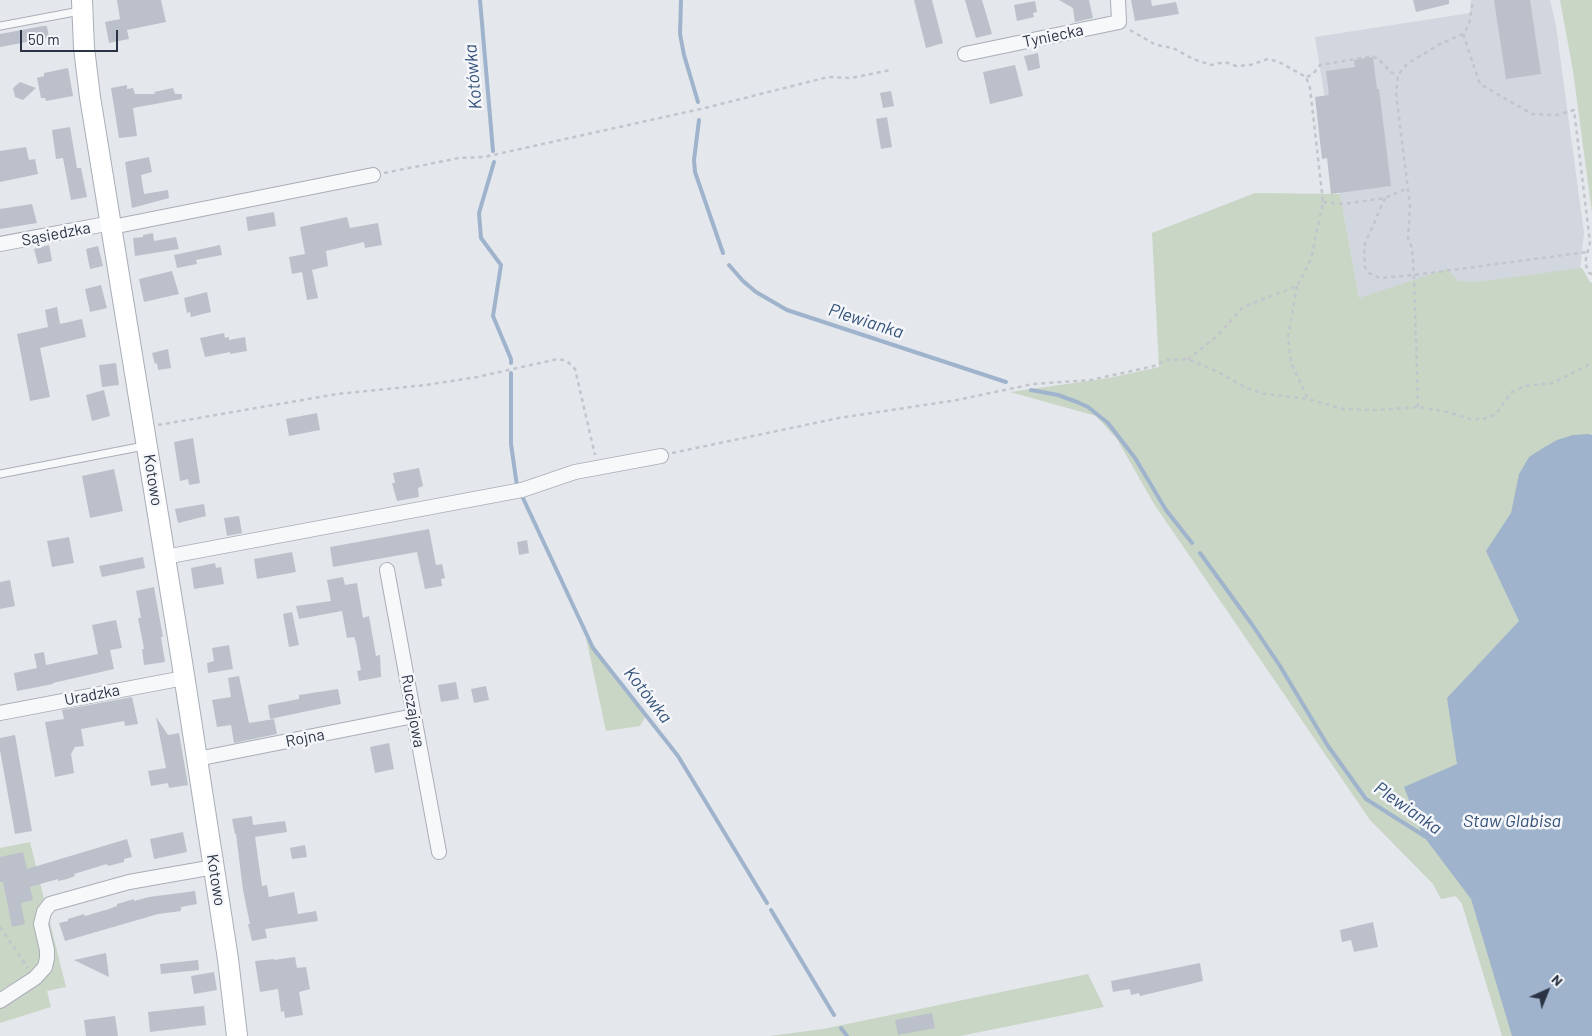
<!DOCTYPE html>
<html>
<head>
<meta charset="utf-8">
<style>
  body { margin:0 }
  #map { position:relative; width:1592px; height:1036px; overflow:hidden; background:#e4e7ec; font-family:Barlow,sans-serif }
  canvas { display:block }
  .north { position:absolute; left:1522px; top:966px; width:50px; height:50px; -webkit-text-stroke:4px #f4f6f9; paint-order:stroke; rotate:44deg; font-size:14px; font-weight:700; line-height:20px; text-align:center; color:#2b3445 }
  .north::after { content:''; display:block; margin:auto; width:18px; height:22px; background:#2b3445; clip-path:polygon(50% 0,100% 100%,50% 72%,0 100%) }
  .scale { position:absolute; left:20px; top:30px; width:98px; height:22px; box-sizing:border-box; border:2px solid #2b3445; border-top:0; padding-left:6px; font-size:15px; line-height:18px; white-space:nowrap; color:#2b3445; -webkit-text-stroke:4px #f4f6f9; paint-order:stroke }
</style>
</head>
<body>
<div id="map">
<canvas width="1592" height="1036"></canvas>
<div class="north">N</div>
<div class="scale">50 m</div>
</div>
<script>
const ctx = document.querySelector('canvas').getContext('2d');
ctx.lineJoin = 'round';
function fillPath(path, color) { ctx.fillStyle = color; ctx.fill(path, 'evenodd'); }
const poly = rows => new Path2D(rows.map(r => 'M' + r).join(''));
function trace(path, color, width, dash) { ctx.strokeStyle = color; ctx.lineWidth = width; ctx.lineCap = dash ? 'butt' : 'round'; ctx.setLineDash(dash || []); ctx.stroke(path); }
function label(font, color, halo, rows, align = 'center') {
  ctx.font = font + ' Barlow,sans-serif'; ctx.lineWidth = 5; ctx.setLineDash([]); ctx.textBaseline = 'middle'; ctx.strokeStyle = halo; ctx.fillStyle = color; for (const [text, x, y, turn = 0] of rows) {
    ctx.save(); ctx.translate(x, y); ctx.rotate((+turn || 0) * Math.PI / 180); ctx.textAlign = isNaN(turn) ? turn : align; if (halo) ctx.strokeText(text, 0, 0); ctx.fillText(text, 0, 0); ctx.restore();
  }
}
const built = poly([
  [1471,0,1550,0,1556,26,1584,233,1580,272,1359,298,1340,194,1315,37,1470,13]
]);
const green = poly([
  [1560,0,1592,0,1592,213,1573,71],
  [1255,193,1340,194,1359,298,1447,269,1458,281,1476,282,1582,268,1590,282,1592,283,1592,1036,1502,1036,1462,904,1456,896,1441,899,1433,884,1370,820,1154,504,1117,439,1096,416,1010,392,1109,378,1159,367,1152,233],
  [585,633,645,717,640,726,606,731],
  [30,842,66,987,47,991,51,1007,0,1023,0,848],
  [1088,974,1104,1007,960,1036,769,1036,823,1029]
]);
const water = poly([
  [1588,434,1592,435,1592,1036,1512,1036,1471,899,1422,834,1404,787,1457,764,1447,698,1519,621,1486,551,1511,513,1519,474,1529,457,1543,448,1557,440,1573,435]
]);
const stream = poly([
  [480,0,493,151],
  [681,0,680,34,684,55,698,102],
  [699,120,694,160,695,172,723,253],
  [494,162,479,213,481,238,501,265,493,316,511,359,511,363],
  [729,265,743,281,756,292,787,310,1006,382],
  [511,373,511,444,517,486],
  [1031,390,1058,395,1077,402,1088,407,1108,423,1135,458,1166,510,1192,543],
  [522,496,593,648,678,756,767,903],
  [1200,553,1251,623,1280,666,1328,746,1366,799,1426,837],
  [771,910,834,1015],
  [841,1028,847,1036]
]);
const building = poly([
  [117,0,161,0,166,22,127,30,129,39,109,43,105,22,120,19],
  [914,0,932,0,943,43,926,48],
  [965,0,982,0,992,34,976,38],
  [1059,0,1089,0,1093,18,1075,22,1073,8],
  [1131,0,1151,0,1152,6,1176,2,1179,14,1135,21],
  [1413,0,1449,0,1449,4,1416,12],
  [1494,0,1530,0,1541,74,1506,79],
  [1035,1,1037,12,1033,13,1034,17,1017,21,1014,5],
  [43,26,47,26,49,38,0,47,0,34],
  [1038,53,1040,68,1028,71,1024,56],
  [1373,57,1377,89,1379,89,1391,186,1331,194,1327,158,1322,159,1315,97,1329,95,1326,71,1355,67,1354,60],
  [1015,65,1023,96,990,104,983,72],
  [68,68,73,96,46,101,45,98,41,98,37,78,44,76,44,73],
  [20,82,36,88,23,100,15,97,13,88],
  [127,85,127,89,133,88,135,94,155,94,154,92,173,88,175,94,182,94,182,99,133,108,137,136,119,138,111,88],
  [891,91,894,106,883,108,880,93],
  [887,117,892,147,881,149,876,119],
  [70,127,77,168,81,168,87,197,71,200,63,158,56,159,52,130],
  [26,147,29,160,35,159,38,174,0,182,0,151],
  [149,157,152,172,141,175,144,194,168,190,169,198,132,208,125,162],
  [32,204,37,223,0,229,0,209],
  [274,212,276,226,248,231,246,217],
  [347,217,350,228,378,223,382,245,365,248,364,242,326,251,328,266,312,270,318,298,307,300,302,272,292,274,289,257,305,254,300,227],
  [153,233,154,241,176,237,179,249,135,256,133,238,143,237,143,235],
  [49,245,52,261,38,264,34,249],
  [220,245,222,255,196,260,197,264,177,268,174,255],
  [98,246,103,266,90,269,86,249],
  [172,271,179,294,144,302,139,279],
  [101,285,107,308,90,312,85,289],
  [207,292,211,312,191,317,190,312,187,313,184,298],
  [57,307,60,324,82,319,86,337,40,348,50,397,30,401,17,334,48,327,45,310],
  [224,333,225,338,229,337,229,340,245,337,247,351,230,354,230,352,205,357,200,338],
  [168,349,171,368,158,370,157,363,155,364,152,353],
  [116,363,119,385,102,387,99,365],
  [104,390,110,416,92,421,86,395],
  [317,413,320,430,289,436,286,419],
  [193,438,200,483,189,485,188,479,180,481,174,442],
  [419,468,423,486,418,488,419,497,397,501,392,483,395,483,393,473],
  [114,469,123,511,90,518,82,476],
  [204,504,206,516,178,523,175,509],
  [239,516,242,533,227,536,224,518],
  [429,529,436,565,442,564,445,578,441,579,442,586,425,589,417,552,333,567,330,547],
  [69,537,74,563,52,567,47,541],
  [527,540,529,553,519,555,517,542],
  [292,552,296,572,257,579,254,559],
  [143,557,145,568,102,577,99,566],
  [215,563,216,568,221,567,224,584,194,589,191,568],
  [343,577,345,585,357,583,363,618,369,616,376,656,380,655,381,677,359,681,357,671,361,670,356,642,354,637,347,638,342,611,299,619,296,606,331,601,327,580],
  [10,580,15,606,0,609,0,582],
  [154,587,163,637,161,637,165,662,144,665,142,649,144,649,138,618,141,618,136,591],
  [292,612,299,645,289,647,283,614],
  [116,620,122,648,110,650,114,669,53,683,53,684,17,691,14,673,37,668,34,654,44,652,46,665,98,654,92,625],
  [229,645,233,669,208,673,207,663,214,661,212,648],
  [239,676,249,723,274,719,277,734,234,743,231,725,217,727,212,700,231,697,228,678],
  [456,682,459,699,441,702,438,685],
  [486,686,489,700,474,703,471,689],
  [338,689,341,704,270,719,268,705,299,699,299,695],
  [132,697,138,724,125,726,124,721,81,729,84,746,75,747,71,754,74,773,55,777,45,722,64,719,62,710],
  [156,717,168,735,179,733,188,785,169,788,168,783,151,786,148,771,166,768],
  [15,735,32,831,15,834,0,750,0,738],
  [389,743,394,769,375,773,370,747],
  [252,816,253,825,285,821,287,832,255,837,262,886,267,885,269,897,294,892,298,914,316,911,318,921,265,929,267,938,252,941,248,924,250,924,243,890,236,834,235,834,232,819],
  [183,832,187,852,154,859,150,839],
  [127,839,132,857,124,859,124,862,108,866,107,864,74,874,75,876,67,879,58,881,58,879,30,887,33,900,21,903,25,924,12,927,3,882,0,882,0,857,23,852,27,869],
  [305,845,307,857,292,859,290,848],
  [195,891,197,904,181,907,181,911,158,914,65,941,59,923,68,921,68,919,84,914,85,916,109,909,117,906,117,904,134,899,134,901,149,897],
  [1373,922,1378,947,1354,952,1351,940,1342,942,1340,930],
  [106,953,109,977,74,960],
  [295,957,297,968,306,967,310,989,299,992,303,1015,285,1018,284,1011,281,1012,278,989,260,992,255,961,274,959,274,960],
  [198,960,199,970,161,974,160,964],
  [1200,963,1203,981,1140,996,1139,993,1131,995,1130,989,1113,992,1111,981],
  [214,972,217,990,194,994,191,976],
  [204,1006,206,1025,150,1032,148,1012],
  [932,1013,935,1028,898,1035,895,1020],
  [115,1016,118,1036,86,1036,84,1020]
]);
const path = poly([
  [1130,30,1156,45,1173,48,1193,59,1211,65,1225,62,1236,66,1250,65,1268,59,1279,62,1306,77,1310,88,1323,202,1311,259,1297,286,1243,307,1216,337,1188,359],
  [1463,34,1480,84,1532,114,1556,115,1574,110,1590,242,1585,263,1589,273,1592,274],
  [1307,77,1313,74,1320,65,1373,56,1384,64,1390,72,1398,75],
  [384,173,459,158,484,157,705,108,828,77,851,78,891,70],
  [1385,198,1364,246,1365,267,1369,273,1380,278,1414,275,1587,252],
  [1323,202,1344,204,1385,198,1408,188],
  [1297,286,1288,337,1291,363,1308,399],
  [1418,407,1414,275,1412,248,1408,238,1410,206,1396,93,1398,75,1407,64,1440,44,1463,34,1469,25,1473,0],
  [158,425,337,394,426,385,477,377,558,359,567,361,575,369,595,455],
  [672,453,839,418,957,400,1033,384,1091,380,1154,366,1167,360,1188,359,1220,373,1246,388,1265,394,1308,399,1343,409,1376,410,1418,407,1448,412,1470,419,1483,419,1495,415,1512,392,1525,386,1553,383,1592,363],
  [0,927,28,968]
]);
const lane = poly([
  [0,26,80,11],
  [0,474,144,446]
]);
const street = poly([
  [965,54,1119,22,1118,0],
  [112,227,373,175],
  [0,244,111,223],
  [165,557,522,490,575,472,661,456],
  [387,570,439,852],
  [0,713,184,678],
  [197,759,414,716],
  [0,1001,35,978,45,967,47,958,47,950,41,924,44,912,50,904,129,882,214,867]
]);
const secondary = poly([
  [82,0,84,48,90,97,182,662,228,959,237,1036]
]);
const streetNames = [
  ["Tyniecka",1053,36,-12],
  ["Sąsiedzka",56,234,-11],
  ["Kotowo",153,480,81],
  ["Uradzka",92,695,-11],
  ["Ruczajowa",413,711,80],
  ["Rojna",305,738,-11],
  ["Kotowo",216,880,81]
];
const waterNames = [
  ["Kotówka",473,77,-95],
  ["Plewianka",866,321,18],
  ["Kotówka",648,695,52],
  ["Plewianka",1408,808,35],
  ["Staw Glabisa",1512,821]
];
fillPath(built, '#d2d6de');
fillPath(green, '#c9d6c5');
fillPath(water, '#9fb4cc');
trace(stream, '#9fb4cc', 4);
fillPath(building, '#bbc0ca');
trace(lane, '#a9aeb7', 9);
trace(street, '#a9aeb7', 16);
trace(secondary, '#a9aeb7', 22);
trace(path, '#c2c5cb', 2.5, [4, 4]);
trace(lane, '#f7f8fa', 7);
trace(street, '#f7f8fa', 14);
trace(secondary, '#fff', 20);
label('16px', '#2b3445', '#f4f6f9', streetNames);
label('italic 18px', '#34527a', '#f4f6f9', waterNames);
</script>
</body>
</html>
